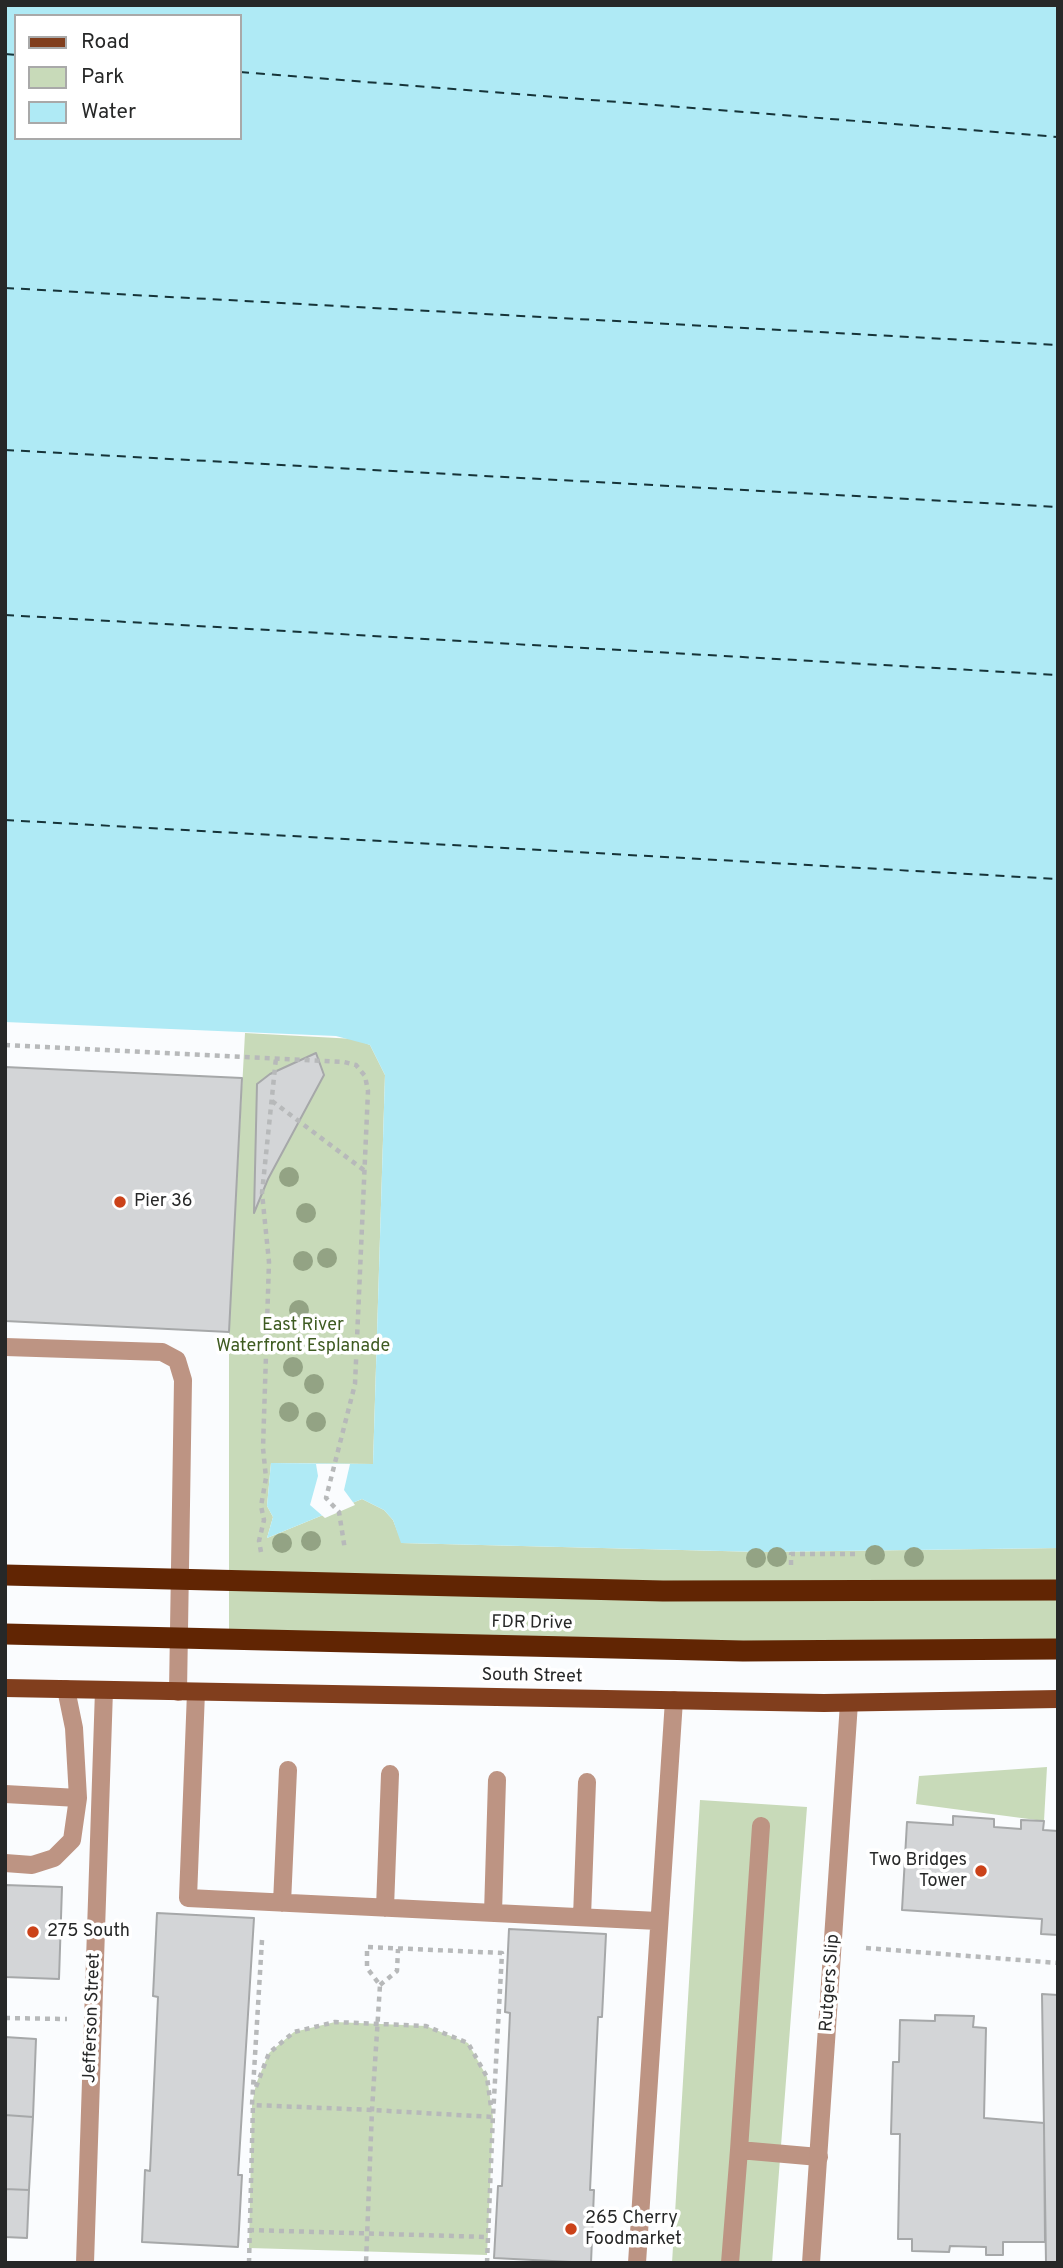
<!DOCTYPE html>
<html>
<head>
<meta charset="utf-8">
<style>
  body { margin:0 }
  #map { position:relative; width:1063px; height:2268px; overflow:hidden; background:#fafcfe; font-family:Overpass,sans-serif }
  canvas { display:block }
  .frame { position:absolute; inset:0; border:7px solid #272828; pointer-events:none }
  .legend { position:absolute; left:14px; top:14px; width:228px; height:126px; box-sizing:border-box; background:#fff; border:2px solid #a9a9a9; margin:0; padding:9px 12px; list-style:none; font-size:21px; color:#272828 }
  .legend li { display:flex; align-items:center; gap:14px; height:35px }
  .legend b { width:35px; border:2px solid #a9a9a9 }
</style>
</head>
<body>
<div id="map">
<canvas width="1063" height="2268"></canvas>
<div class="frame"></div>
<ul class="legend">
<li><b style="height:9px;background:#813e1d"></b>Road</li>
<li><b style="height:19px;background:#c8dab9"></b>Park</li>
<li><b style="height:19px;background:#afeaf5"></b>Water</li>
</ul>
</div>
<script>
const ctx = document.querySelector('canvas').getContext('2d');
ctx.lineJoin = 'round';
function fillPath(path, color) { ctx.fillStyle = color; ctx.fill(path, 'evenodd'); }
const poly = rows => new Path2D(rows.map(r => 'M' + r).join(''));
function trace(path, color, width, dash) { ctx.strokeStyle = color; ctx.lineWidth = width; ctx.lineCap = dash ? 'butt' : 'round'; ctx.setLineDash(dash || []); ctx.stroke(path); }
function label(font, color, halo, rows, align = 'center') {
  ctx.font = font + ' Overpass,sans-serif'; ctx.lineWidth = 7; ctx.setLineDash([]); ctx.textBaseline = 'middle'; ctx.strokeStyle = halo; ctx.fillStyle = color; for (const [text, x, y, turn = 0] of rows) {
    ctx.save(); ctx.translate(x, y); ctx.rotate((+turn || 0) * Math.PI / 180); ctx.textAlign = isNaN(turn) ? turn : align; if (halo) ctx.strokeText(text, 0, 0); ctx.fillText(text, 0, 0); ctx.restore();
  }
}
const green = poly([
  [245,1033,355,1039,370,1045,385,1075,373,1464,271,1463,267,1506,273,1517,267,1538,362,1499,384,1510,393,1520,402,1543,762,1552,1058,1548,1058,1658,229,1647,229,1332],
  [1047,1767,1044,1821,916,1804,919,1776],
  [700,1800,807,1807,772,2263,672,2263],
  [335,2022,426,2026,468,2043,487,2077,493,2117,487,2255,249,2248,252,2105,256,2084,269,2053,294,2032]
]);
const water = poly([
  [5,5,1058,5,1058,1548,762,1552,401,1543,393,1520,384,1510,362,1499,267,1538,273,1517,267,1506,271,1463,373,1464,385,1075,370,1045,336,1036,5,1022],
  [16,16,240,16,240,138,16,138]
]);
const pier = poly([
  [316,1464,350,1464,344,1490,355,1505,325,1518,310,1505,318,1476]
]);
const ferry = poly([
  [5,54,16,55],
  [240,72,1058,137],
  [5,288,1058,345],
  [5,450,1058,507],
  [5,615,1058,675],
  [5,820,1058,879]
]);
const building = poly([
  [316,1053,324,1075,268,1179,254,1213,257,1084,270,1074,316,1053],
  [5,1067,242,1078,229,1332,5,1321,5,1067],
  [953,1816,994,1819,994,1827,1021,1829,1021,1820,1044,1821,1043,1830,1058,1831,1058,1935,1041,1934,1042,1919,902,1910,907,1822,953,1825,953,1816],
  [5,1885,62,1887,59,1979,5,1977,5,1885],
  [157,1913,254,1918,238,2175,242,2175,238,2247,142,2242,145,2170,150,2171,158,1997,153,1996,157,1913],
  [509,1929,606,1934,602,2017,598,2017,590,2190,594,2190,591,2263,494,2258,498,2186,502,2186,510,2013,505,2012,509,1929],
  [1042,1994,1058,1995,1058,2263,1046,2263,1042,1994],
  [935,2015,974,2016,973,2027,986,2028,984,2118,1044,2123,1045,2242,1003,2242,1003,2255,986,2255,986,2247,950,2246,949,2252,912,2251,912,2239,898,2239,900,2134,891,2134,893,2062,899,2062,900,2020,935,2021,935,2015],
  [5,2037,36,2039,33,2117,5,2115,5,2037],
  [5,2115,33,2117,29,2190,5,2189,5,2115],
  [5,2189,29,2190,27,2238,5,2237,5,2189]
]);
const path = poly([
  [5,1045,344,1062,356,1065,365,1076,368,1091,355,1384,326,1498,339,1512,345,1550],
  [272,1101,365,1171],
  [261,1552,259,1541,264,1520,261,1506,266,1478,263,1448,269,1262,262,1193,276,1058],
  [791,1565,791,1554,858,1554],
  [262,1940,252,2105,372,2110,493,2117,502,1953,367,1947,367,1968,380,1985,372,2110,366,2263],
  [866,1948,1058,1963],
  [380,1985,397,1971,398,1949],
  [5,2018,67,2019],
  [256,2087,269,2053,294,2032,335,2022,426,2026,468,2043,487,2077,491,2107],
  [249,2230,488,2237],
  [249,2263,253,2103],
  [487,2263,493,2115]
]);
const lane = poly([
  [5,1347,162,1352,177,1360,183,1380,178,1692],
  [196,1692,188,1898,658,1921],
  [5,1794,78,1798],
  [761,1826,739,2150,819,2157],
  [5,1863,32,1865,54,1858,72,1840,78,1798,74,1728,66,1689],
  [282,1903,288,1770],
  [385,1908,390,1774],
  [493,1913,497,1780],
  [582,1917,587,1782],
  [85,2263,93,2020],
  [637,2263,674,1700],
  [730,2263,739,2150]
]);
const street = poly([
  [93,2020,104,1690],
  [811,2263,849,1703]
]);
const primary = poly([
  [5,1688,824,1703,1058,1699]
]);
const highwayBridge = poly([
  [5,1575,663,1591,1058,1590],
  [5,1634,743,1651,1058,1649]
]);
const trees = [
  [289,1177],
  [306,1213],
  [327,1258],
  [303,1261],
  [299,1310],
  [293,1367],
  [314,1384],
  [289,1412],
  [316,1422],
  [311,1541],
  [282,1543],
  [875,1555],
  [777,1557],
  [914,1557],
  [756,1558]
];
const markers = [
  [120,1202,7,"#cb4219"],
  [981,1871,7,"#cb4219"],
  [33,1932,7,"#cb4219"],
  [571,2229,7,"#cb4219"]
];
const poiNames = [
  ["Pier 36",134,1202],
  ["Two Bridges",967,1861,"right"],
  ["Tower",967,1882,"right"],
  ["275 South",47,1932],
  ["265 Cherry",585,2219],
  ["Foodmarket",585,2240]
];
const parkNames = [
  ["East River",303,1326],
  ["Waterfront Esplanade",303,1347]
];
const streetNames = [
  ["FDR Drive",532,1624,1],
  ["South Street",532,1677,1],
  ["Rutgers Slip",831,1983,-86],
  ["Jefferson Street",93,2018,-88]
];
fillPath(green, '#c8dab9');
fillPath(water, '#afeaf5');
fillPath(pier, '#fafcfe');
trace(ferry, '#163439', 2, [9, 7]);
fillPath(building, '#d3d5d7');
trace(building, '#a6a8a9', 2);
trace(path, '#b7b9ba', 4.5, [5, 5]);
trace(lane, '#bd9483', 18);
trace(street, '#bd9483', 18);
trace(primary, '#813e1d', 18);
trace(highwayBridge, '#612503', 21);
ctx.fillStyle = '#93a384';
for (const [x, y] of trees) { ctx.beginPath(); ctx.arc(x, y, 10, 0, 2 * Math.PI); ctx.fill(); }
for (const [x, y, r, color] of markers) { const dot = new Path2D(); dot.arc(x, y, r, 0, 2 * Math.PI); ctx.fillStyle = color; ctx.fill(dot); trace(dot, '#fff', 2.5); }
label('18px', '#272828', '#fff', poiNames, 'left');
label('18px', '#3e5b21', '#fff', parkNames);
label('18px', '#272828', '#fff', streetNames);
</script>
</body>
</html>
